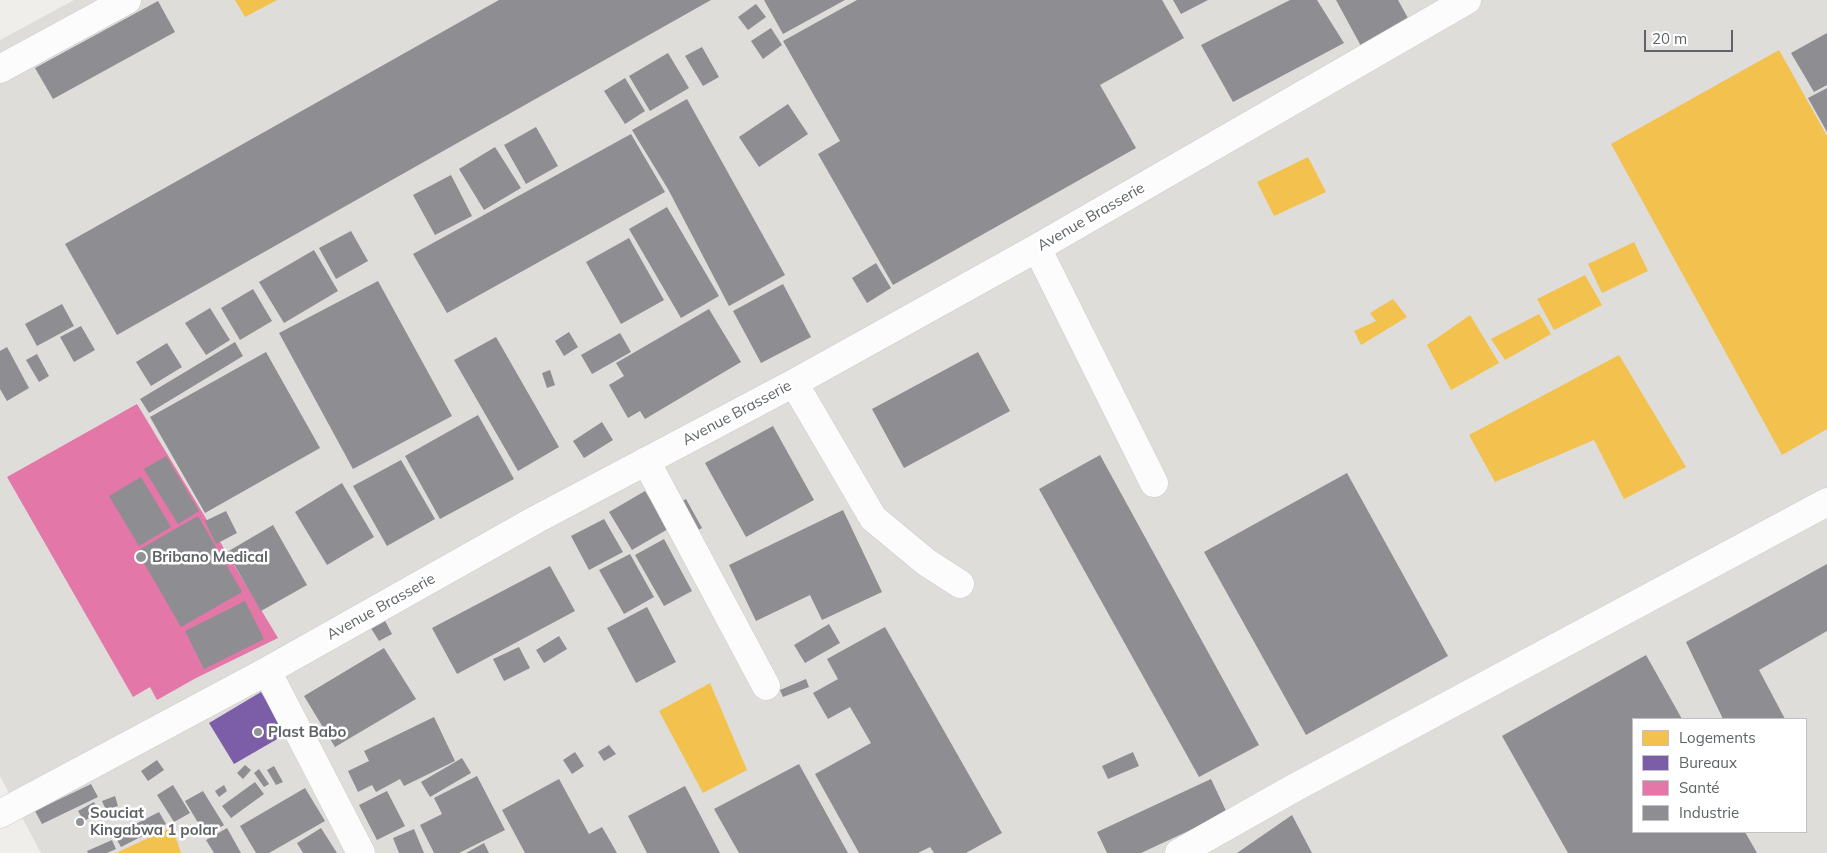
<!DOCTYPE html>
<html>
<head>
<meta charset="utf-8">
<style>
  body { margin:0 }
  #map { position:relative; width:1827px; height:853px; overflow:hidden; background:#efeeea; font-family:Mulish,sans-serif }
  canvas { display:block }
  .legend { position:absolute; left:1632px; top:718px; width:175px; height:115px; box-sizing:border-box; background:#fff; border:1px solid #bfc1c3; margin:0; padding:6px 9px; list-style:none; font-size:15px; color:#5f6368 }
  .legend li { display:flex; align-items:center; gap:10px; height:25px }
  .legend b { width:25px; border:1px solid #bfc1c3 }
  .scale { position:absolute; left:1644px; top:30px; width:89px; height:22px; box-sizing:border-box; border:2px solid #5f6368; border-top:0; padding-left:6px; font-size:15px; line-height:18px; white-space:nowrap; color:#5f6368; -webkit-text-stroke:4px #fff; paint-order:stroke }
</style>
</head>
<body>
<div id="map">
<canvas width="1827" height="853"></canvas>
<ul class="legend">
<li><b style="height:14px;background:#f2c14e"></b>Logements</li>
<li><b style="height:14px;background:#7b5ea7"></b>Bureaux</li>
<li><b style="height:14px;background:#e377a8"></b>Santé</li>
<li><b style="height:14px;background:#8d8d92"></b>Industrie</li>
</ul>
<div class="scale">20 m</div>
</div>
<script>
const ctx = document.querySelector('canvas').getContext('2d');
ctx.lineJoin = 'round';
function fillPath(path, color) { ctx.fillStyle = color; ctx.fill(path, 'evenodd'); }
const poly = rows => new Path2D(rows.map(r => 'M' + r).join(''));
function trace(path, color, width, dash) { ctx.strokeStyle = color; ctx.lineWidth = width; ctx.lineCap = dash ? 'butt' : 'round'; ctx.setLineDash(dash || []); ctx.stroke(path); }
function label(font, color, halo, rows, align = 'center') {
  ctx.font = font + ' Mulish,sans-serif'; ctx.lineWidth = 5; ctx.setLineDash([]); ctx.textBaseline = 'middle'; ctx.strokeStyle = halo; ctx.fillStyle = color; for (const [text, x, y, turn = 0] of rows) {
    ctx.save(); ctx.translate(x, y); ctx.rotate((+turn || 0) * Math.PI / 180); ctx.textAlign = isNaN(turn) ? turn : align; if (halo) ctx.strokeText(text, 0, 0); ctx.fillText(text, 0, 0); ctx.restore();
  }
}
const industrial = poly([
  [74,0,1827,0,1827,853,41,853,0,776,0,40],
  [1633,719,1806,719,1806,832,1633,832]
]);
const homes = poly([
  [235,0,277,0,245,17],
  [1779,50,1827,136,1827,429,1782,455,1611,144],
  [1308,157,1326,192,1274,216,1257,182],
  [1634,242,1648,271,1602,293,1588,264],
  [1585,275,1602,305,1554,330,1537,299],
  [1393,299,1407,317,1361,345,1354,331,1376,321,1370,313],
  [1539,314,1551,334,1505,360,1491,339],
  [1470,315,1499,363,1451,390,1427,345],
  [1619,355,1686,467,1624,499,1594,440,1495,482,1469,435],
  [710,683,747,770,703,793,659,711],
  [172,827,181,853,116,853]
]);
const offices = poly([
  [261,692,286,734,234,764,209,723]
]);
const health = poly([
  [137,404,278,638,196,678,157,700,150,687,133,697,7,477]
]);
const industry = poly([
  [499,0,711,0,117,335,65,244],
  [764,0,845,0,783,34],
  [857,0,1162,0,1184,38,1100,85,1136,148,893,285,818,154,840,141,783,41],
  [1173,0,1208,0,1181,14],
  [1290,0,1317,0,1344,43,1233,102,1201,45],
  [1336,0,1398,0,1409,20,1361,46],
  [158,1,175,32,53,99,35,68],
  [756,4,766,17,748,30,738,17],
  [771,28,782,45,763,59,751,41],
  [1827,33,1827,85,1814,92,1791,53],
  [702,47,719,77,703,86,685,56],
  [668,53,689,88,650,111,629,76],
  [625,78,645,111,625,124,604,91],
  [1827,88,1827,132,1808,98],
  [687,99,785,275,729,306,668,189,632,130],
  [788,104,808,134,759,167,739,137],
  [536,127,558,166,526,184,504,145],
  [631,134,665,192,447,313,413,254],
  [495,147,521,188,484,210,459,169],
  [451,175,472,216,435,235,413,195],
  [667,207,719,296,681,318,629,229],
  [351,231,368,261,336,279,319,248],
  [629,238,664,300,621,324,586,262],
  [314,250,338,291,284,323,259,282],
  [876,263,891,288,867,303,852,278],
  [378,281,452,416,353,469,279,333],
  [783,284,811,337,761,363,733,311],
  [253,289,272,321,240,340,221,308],
  [62,304,74,326,37,346,25,324],
  [210,308,230,340,206,355,185,323],
  [709,309,741,362,645,419,640,411,628,418,609,385,624,376,616,363],
  [81,326,95,350,74,362,60,337],
  [569,332,578,347,564,356,555,341],
  [620,333,631,352,592,374,581,355],
  [496,337,559,447,518,471,454,360],
  [235,342,243,356,149,413,140,399],
  [167,343,182,367,151,386,136,362],
  [7,347,29,388,7,401,0,389,0,351],
  [266,352,320,448,205,513,150,417],
  [978,352,1010,411,904,468,872,409],
  [37,354,49,376,39,382,26,360],
  [550,370,555,385,547,388,542,373],
  [478,415,514,479,440,519,405,456],
  [602,422,613,440,584,458,573,441],
  [773,426,814,500,746,537,705,463],
  [1100,455,1259,745,1199,777,1039,489],
  [166,456,199,511,178,524,144,469],
  [401,460,435,519,387,546,353,486],
  [1347,473,1448,656,1306,735,1204,552],
  [141,477,171,527,139,546,109,496],
  [342,483,374,537,327,565,295,512],
  [645,491,668,529,632,550,609,512],
  [686,499,702,528,679,541,663,511],
  [843,510,882,592,822,620,810,595,756,621,729,565],
  [226,511,237,533,216,544,205,521],
  [198,516,242,592,181,627,137,551],
  [604,519,623,552,589,570,571,536],
  [273,525,307,585,261,611,227,552],
  [664,539,692,591,664,606,635,555],
  [630,554,654,597,624,614,599,570],
  [1827,564,1827,631,1759,670,1785,719,1723,719,1686,642],
  [550,566,575,611,457,674,432,628],
  [245,601,264,639,204,669,185,631],
  [647,607,676,662,636,683,607,628],
  [383,617,392,634,379,641,369,625],
  [829,624,840,643,805,663,794,645],
  [885,627,1002,833,966,853,934,853,930,847,918,853,859,853,815,774,871,743,850,707,828,719,813,693,838,679,827,659],
  [559,636,567,649,544,663,536,650],
  [519,647,530,668,504,681,493,659],
  [384,648,416,699,335,747,304,696],
  [1646,655,1682,719,1633,719,1633,832,1745,832,1757,853,1568,853,1502,736],
  [806,679,809,687,783,697,780,690],
  [434,717,455,761,404,786,400,779,376,792,372,785,358,792,348,771,369,761,364,751],
  [609,745,616,754,604,761,598,752],
  [575,752,584,766,572,774,563,760],
  [1133,752,1139,766,1108,779,1102,766],
  [462,758,471,773,430,797,421,782],
  [157,760,164,770,148,781,141,771],
  [799,764,848,853,739,853,714,809],
  [245,765,251,770,243,779,237,773],
  [274,766,283,782,276,785,267,770],
  [259,769,269,784,264,787,254,773],
  [477,776,505,830,459,853,434,853,420,825,442,814,434,798],
  [559,779,589,834,602,827,617,853,525,853,502,810],
  [1211,779,1227,813,1141,853,1107,853,1097,832],
  [255,782,264,794,231,818,222,806],
  [91,784,98,797,42,824,35,811],
  [173,785,190,813,174,822,157,795],
  [224,785,227,791,219,797,215,791],
  [685,786,720,853,647,853,628,816],
  [305,788,325,821,269,853,256,853,240,826],
  [203,791,224,825,206,836,185,801],
  [387,791,405,826,377,840,359,805],
  [115,796,118,806,106,810,102,801],
  [94,802,100,812,84,821,78,811],
  [159,812,166,824,121,847,114,835],
  [1292,815,1312,853,1237,853],
  [227,828,241,853,214,853,206,840],
  [321,828,337,853,303,853,297,843],
  [414,829,424,853,399,853,393,838],
  [112,840,116,849,107,853,88,853,87,851],
  [484,843,489,853,466,853]
]);
const minor = poly([
  [0,69,127,0],
  [1037,248,1154,483],
  [794,383,873,518,926,562,960,584],
  [646,461,766,686],
  [267,671,361,853],
  [0,814,267,671,537,519,794,383,1037,248,1467,0],
  [1179,853,1294,788,1827,502]
]);
const markers = [
  [141,557,6,"#919496"],
  [258,732,5,"#919496"],
  [80,822,5,"#919496"]
];
const streetNames = [
  ["Avenue Brasserie",1091,217,-30],
  ["Avenue Brasserie",737,413,-28],
  ["Avenue Brasserie",381,607,-29]
];
const poiNames = [
  ["Bribano Medical",152,557],
  ["Plast Babo",268,732],
  ["Souciat",90,813],
  ["Kingabwa 1 polar",90,830]
];
fillPath(industrial, '#dfddda');
fillPath(homes, '#f2c14e');
fillPath(offices, '#7b5ea7');
fillPath(health, '#e377a8');
fillPath(industry, '#8d8d92');
trace(minor, '#cbcccc', 29);
trace(minor, '#fdfcfc', 28);
for (const [x, y, r, color] of markers) { const dot = new Path2D(); dot.arc(x, y, r, 0, 2 * Math.PI); ctx.fillStyle = color; ctx.fill(dot); trace(dot, '#fff', 2); }
label('15px', '#5f6368', '#fff', streetNames);
label('bold 15px', '#5f6368', '#fff', poiNames, 'left');
</script>
</body>
</html>
